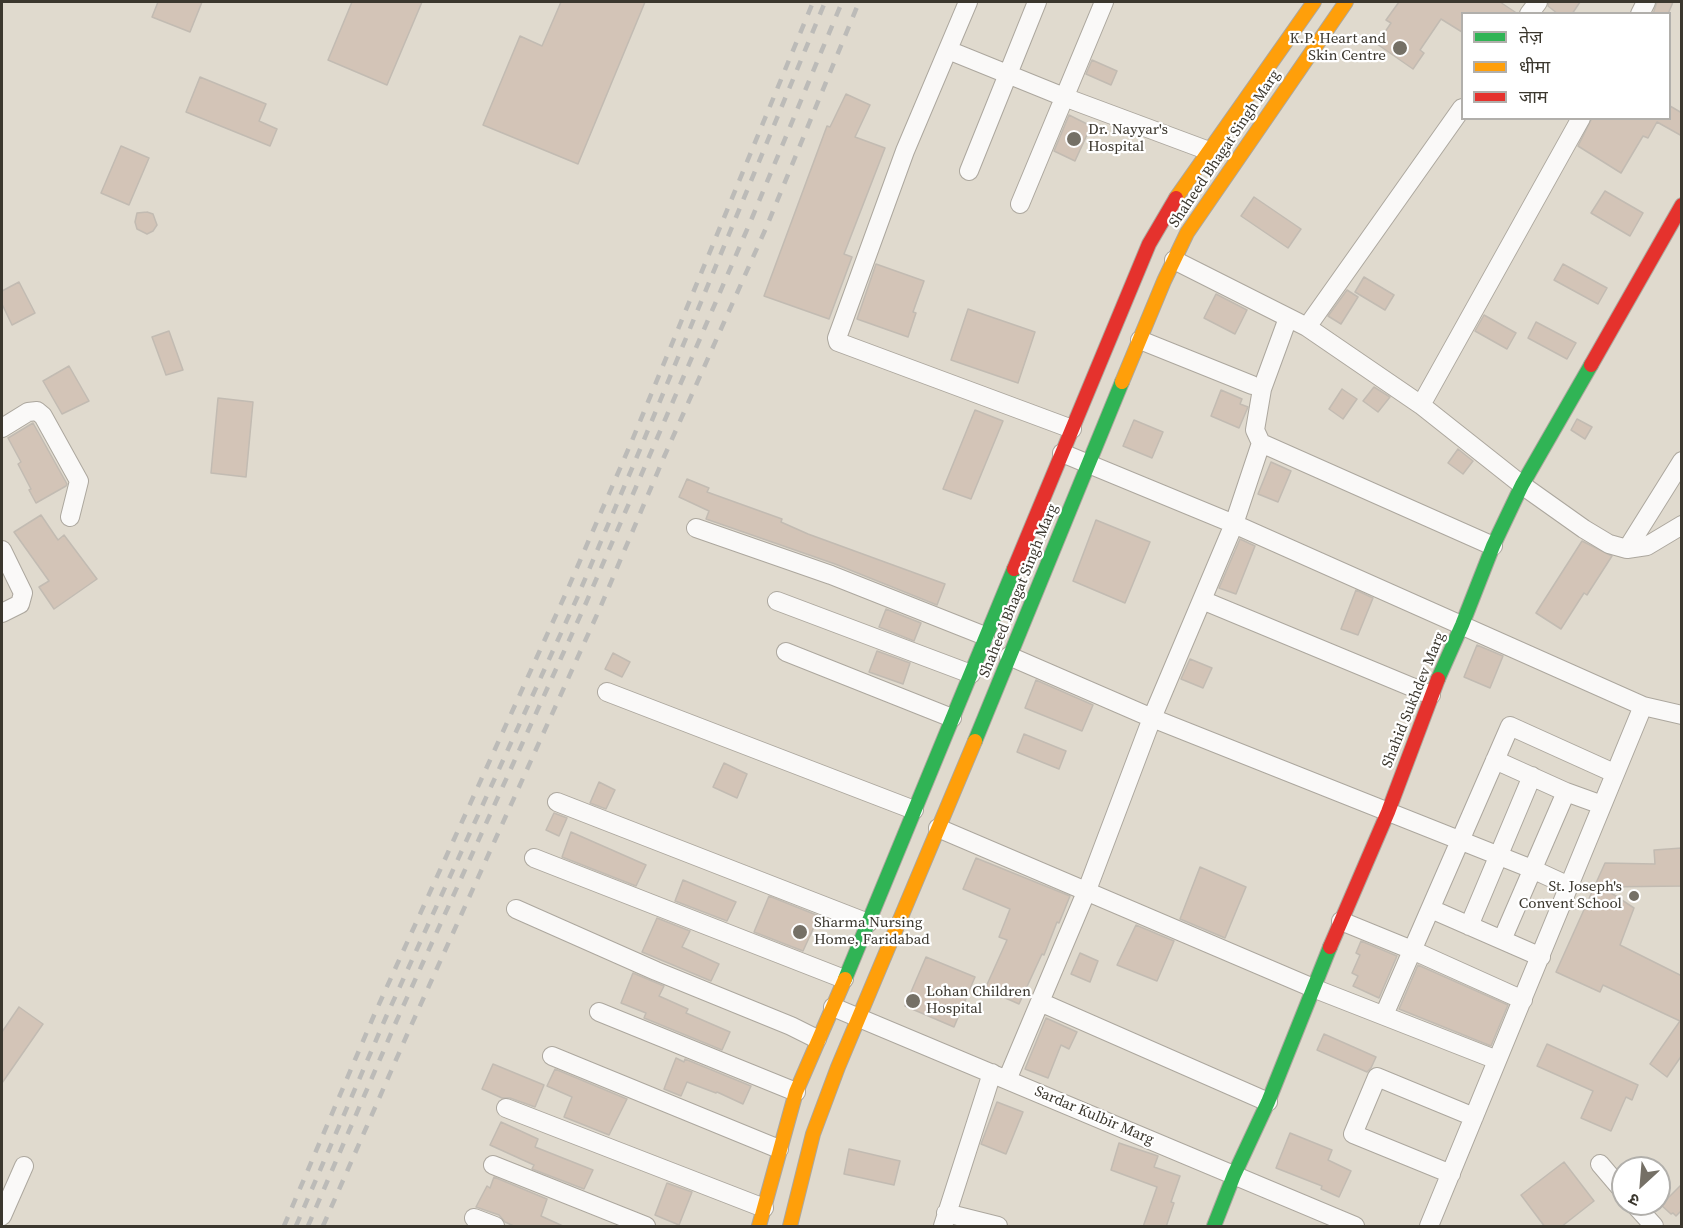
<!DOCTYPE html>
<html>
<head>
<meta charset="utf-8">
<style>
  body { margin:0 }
  #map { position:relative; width:1683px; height:1228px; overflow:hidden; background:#e0dace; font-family:"Source Serif 4","Noto Sans Devanagari",serif }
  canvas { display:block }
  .frame { position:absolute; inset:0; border:3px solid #3b372e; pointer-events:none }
  .legend { position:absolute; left:1461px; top:12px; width:210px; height:108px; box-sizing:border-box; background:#fff; border:2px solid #b1afab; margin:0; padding:8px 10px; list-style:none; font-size:18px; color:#3b372e }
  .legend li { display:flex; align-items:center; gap:12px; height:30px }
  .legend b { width:30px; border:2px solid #b1afab }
  .north { position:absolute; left:1611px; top:1156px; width:60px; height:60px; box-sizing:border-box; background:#fff; border:2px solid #b1afab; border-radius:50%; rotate:206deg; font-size:16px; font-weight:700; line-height:24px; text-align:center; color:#3b372e }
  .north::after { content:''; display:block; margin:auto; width:21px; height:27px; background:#757066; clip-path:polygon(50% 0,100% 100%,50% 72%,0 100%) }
</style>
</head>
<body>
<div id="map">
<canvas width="1683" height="1228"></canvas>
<div class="frame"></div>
<ul class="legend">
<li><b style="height:8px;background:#30b455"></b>तेज़</li>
<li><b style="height:8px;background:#ff9f0a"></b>धीमा</li>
<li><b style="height:8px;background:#e5322d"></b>जाम</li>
</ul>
<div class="north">उ</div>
</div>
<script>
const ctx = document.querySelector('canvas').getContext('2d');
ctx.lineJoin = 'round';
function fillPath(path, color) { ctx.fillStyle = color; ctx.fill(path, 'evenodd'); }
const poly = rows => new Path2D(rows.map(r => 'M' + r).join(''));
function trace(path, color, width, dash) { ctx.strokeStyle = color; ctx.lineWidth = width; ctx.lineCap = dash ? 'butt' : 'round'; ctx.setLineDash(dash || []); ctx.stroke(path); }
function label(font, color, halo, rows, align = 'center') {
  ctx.font = font + ' "Source Serif 4",serif'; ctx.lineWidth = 4.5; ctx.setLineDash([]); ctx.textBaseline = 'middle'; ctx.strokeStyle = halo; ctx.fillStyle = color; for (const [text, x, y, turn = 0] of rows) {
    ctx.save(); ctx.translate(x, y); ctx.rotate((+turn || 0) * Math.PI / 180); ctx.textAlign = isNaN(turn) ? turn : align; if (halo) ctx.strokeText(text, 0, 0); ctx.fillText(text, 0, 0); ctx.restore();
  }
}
const building = poly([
  [158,2,202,2,190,32,152,17,158,2],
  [352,2,422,2,387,85,328,60,352,2],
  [561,2,645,2,578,164,483,125,520,36,542,46,561,2],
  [1399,2,1500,2,1518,14,1462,14,1462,32,1441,19,1420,50,1424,53,1413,69,1377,44,1391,23,1386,20,1399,2],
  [1549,2,1580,2,1572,14,1558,14,1548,6,1549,2],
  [1657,2,1673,2,1668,14,1653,14,1657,2],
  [1092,60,1117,71,1111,85,1086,74,1092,60],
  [200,77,266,104,259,121,277,129,270,146,186,112,200,77],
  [846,94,870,105,855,137,885,148,844,254,852,257,829,319,764,296,827,126,830,127,846,94],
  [1670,106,1682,113,1682,136,1657,122,1648,138,1643,136,1621,173,1578,146,1592,118,1670,118,1670,106],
  [1069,115,1091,126,1075,161,1054,151,1069,115],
  [121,146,149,158,129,205,101,193,121,146],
  [1605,191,1643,213,1630,236,1591,213,1605,191],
  [1254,197,1301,229,1288,248,1241,216,1254,197],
  [147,212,153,214,157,225,153,231,147,234,137,229,135,222,137,213,147,212],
  [876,264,924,281,913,312,916,313,908,337,857,319,876,264],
  [1563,264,1607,288,1598,304,1554,280,1563,264],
  [1364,277,1394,295,1385,310,1355,292,1364,277],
  [19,282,35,313,12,325,2,304,2,291,19,282],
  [1347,290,1358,297,1341,324,1328,316,1347,290],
  [1216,294,1247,310,1235,334,1204,318,1216,294],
  [968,309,1035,332,1018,383,951,360,968,309],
  [1484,315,1516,333,1507,349,1475,331,1484,315],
  [1536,322,1576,343,1567,359,1528,338,1536,322],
  [169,331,183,370,166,375,152,337,169,331],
  [69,366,89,401,62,414,43,381,69,366],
  [1374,387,1390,397,1378,412,1363,401,1374,387],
  [1342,389,1357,399,1343,419,1329,409,1342,389],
  [1221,390,1242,399,1240,404,1248,407,1239,428,1211,416,1221,390],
  [218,398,253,402,246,477,211,473,218,398],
  [975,410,1003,421,971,499,943,489,975,410],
  [1577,419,1592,427,1585,439,1571,430,1577,419],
  [1134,420,1163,432,1152,458,1123,446,1134,420],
  [33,423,67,484,66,486,36,503,29,490,31,489,18,464,21,462,8,438,33,423],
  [1458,449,1473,461,1463,474,1448,463,1458,449],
  [1271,462,1291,471,1278,502,1258,494,1271,462],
  [687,479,709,488,707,492,782,519,781,522,808,534,945,584,937,605,835,564,706,519,709,511,679,497,687,479],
  [41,515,58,540,64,535,97,579,54,609,39,587,49,581,14,532,41,515],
  [1096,520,1150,542,1125,603,1073,581,1096,520],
  [1240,539,1255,546,1236,594,1219,588,1240,539],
  [1582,541,1612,556,1587,595,1584,593,1561,629,1536,613,1582,541],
  [1356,590,1373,598,1358,635,1341,629,1356,590],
  [886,609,921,623,914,641,879,627,886,609],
  [1477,645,1503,656,1490,688,1464,677,1477,645],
  [877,651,910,663,903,684,869,672,877,651],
  [613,653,630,662,622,677,605,669,613,653],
  [1190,659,1212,668,1203,688,1181,679,1190,659],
  [1036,680,1093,705,1082,731,1025,708,1036,680],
  [1024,734,1066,751,1059,769,1017,752,1024,734],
  [724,763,747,774,737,798,713,787,724,763],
  [599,782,615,790,606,809,590,803,599,782],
  [554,813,567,818,559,836,546,830,554,813],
  [571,832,646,865,636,886,562,857,571,832],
  [1682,848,1682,886,1602,887,1634,908,1620,945,1682,976,1682,1055,1667,1077,1650,1064,1680,1021,1603,985,1600,992,1556,972,1605,863,1655,864,1654,850,1682,848],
  [976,858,1070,896,1059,923,1057,922,1044,955,1042,954,1019,1004,985,989,1007,940,999,937,1010,909,963,889,976,858],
  [1200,867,1246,887,1225,938,1180,919,1200,867],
  [683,880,736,902,727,921,675,901,683,880],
  [769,896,819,916,803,951,754,932,769,896],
  [657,918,690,931,682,947,719,964,711,981,642,952,657,918],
  [1136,925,1174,941,1157,981,1117,965,1136,925],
  [1361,941,1397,956,1379,998,1353,986,1358,976,1352,973,1360,955,1356,953,1361,941],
  [1080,953,1098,961,1090,982,1071,974,1080,953],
  [926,957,975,977,954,1027,905,1006,926,957],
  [1418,965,1508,1005,1491,1046,1399,1009,1418,965],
  [633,973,664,986,659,996,688,1009,686,1013,730,1032,722,1050,644,1018,646,1013,621,1003,633,973],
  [19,1007,43,1024,2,1083,2,1032,19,1007],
  [1046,1018,1077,1032,1069,1049,1061,1045,1048,1078,1025,1069,1046,1018],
  [1324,1034,1376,1057,1371,1068,1367,1072,1317,1050,1324,1034],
  [1547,1044,1638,1085,1632,1100,1626,1097,1611,1131,1581,1118,1593,1091,1537,1066,1547,1044],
  [676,1058,684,1062,685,1059,751,1086,743,1104,717,1092,716,1093,687,1082,681,1096,664,1089,676,1058],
  [493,1064,544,1085,535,1107,510,1098,502,1098,482,1089,493,1064],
  [555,1069,627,1099,609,1135,564,1117,572,1097,547,1086,555,1069],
  [997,1102,1023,1112,1006,1154,981,1144,997,1102],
  [501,1122,538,1139,535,1147,593,1170,584,1189,532,1169,534,1165,490,1145,501,1122],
  [1290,1133,1332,1150,1328,1160,1351,1171,1339,1197,1321,1189,1322,1186,1276,1168,1290,1133],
  [1119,1143,1158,1156,1154,1167,1180,1176,1171,1202,1174,1203,1166,1227,1143,1227,1157,1187,1111,1170,1119,1143],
  [849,1149,900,1161,894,1185,844,1174,849,1149],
  [1564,1162,1594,1201,1561,1227,1545,1227,1521,1195,1564,1162],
  [494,1177,547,1199,541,1216,565,1227,516,1227,505,1222,499,1215,476,1207,487,1186,490,1188,494,1177],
  [667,1183,692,1192,679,1225,655,1215,667,1183],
  [1682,1184,1682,1210,1676,1216,1673,1213,1671,1214,1661,1205,1682,1184]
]);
const street = poly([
  [968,2,905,151,837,338,838,342,1072,429],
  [1529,14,1538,2],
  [1640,14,1646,2],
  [948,50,1064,97,1209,151],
  [969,171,1037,2],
  [1020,204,1104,2],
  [1174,260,1307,327,1421,405,1522,485,1584,529,1609,544,1627,549,1647,546,1682,525],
  [1307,327,1462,108],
  [1140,340,1252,385],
  [1421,405,1581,118],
  [2,428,28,412,37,411,43,416,79,481,70,517],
  [1261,443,1493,546],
  [1062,453,1234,524,1643,706,1682,715],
  [696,528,831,575,985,636],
  [1627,549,1682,461],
  [2,550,23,593,20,604,2,613],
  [1202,600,1431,695],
  [777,601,971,674],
  [786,652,952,718],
  [1009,656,1152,718,1532,869,1569,886],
  [607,692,914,810],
  [1495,760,1566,792,1602,805],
  [557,802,868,923],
  [938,828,1313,988,1497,1060],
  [534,858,844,979],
  [516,909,656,971,791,1026,817,1039],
  [1431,909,1541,957],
  [1341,921,1412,950,1523,1000],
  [1469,926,1532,776],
  [1502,940,1566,792],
  [1040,1002,1268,1102],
  [833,1007,1355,1226],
  [599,1012,796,1092],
  [1384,1015,1510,726,1614,773],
  [552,1056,779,1149],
  [1007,1080,1087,890,1152,718,1234,524,1261,443,1255,430,1262,389,1288,318],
  [506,1108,764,1208],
  [1600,1164,1623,1191],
  [493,1165,646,1226],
  [1451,1174,1353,1134,1377,1077,1474,1117],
  [1634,1204,1654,1226],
  [946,1213,998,1226],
  [2,1216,24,1166],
  [474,1218,495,1226],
  [943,1226,992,1073],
  [1429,1226,1643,706]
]);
const fast = poly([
  [1438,679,1462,625,1493,546,1522,485,1591,365],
  [975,741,1122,382],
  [845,979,1014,569],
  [1214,1226,1234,1175,1268,1102,1330,947]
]);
const slow = poly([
  [1176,198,1314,2],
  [1122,382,1164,281,1187,233,1346,2],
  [759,1226,796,1092,845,979],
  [790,1226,813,1134,838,1067,975,741]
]);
const jam = poly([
  [1591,365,1682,205],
  [1014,569,1149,244,1176,198],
  [1330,947,1388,812,1438,679]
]);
const rail = poly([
  [284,1226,375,1013,566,593,631,443,813,2],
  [296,1226,386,1017,577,598,641,447,825,2],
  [308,1226,396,1022,586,603,752,218,842,2],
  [323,1226,410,1028,600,608,664,457,766,228,859,2]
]);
const markers = [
  [1400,48,8,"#757066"],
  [1074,139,8,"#757066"],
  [1634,896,6,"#757066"],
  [800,932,8,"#757066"],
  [913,1001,8,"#757066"]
];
const poiNames = [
  ["K.P. Heart and",1386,39,"right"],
  ["Skin Centre",1386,56,"right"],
  ["Dr. Nayyar's",1088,130],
  ["Hospital",1088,147],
  ["St. Joseph's",1622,887,"right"],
  ["Convent School",1622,904,"right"],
  ["Sharma Nursing",814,923],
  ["Home, Faridabad",814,940],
  ["Lohan Children",926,992],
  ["Hospital",926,1009]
];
const streetNames = [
  ["Shaheed Bhagat Singh Marg",1225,149,-56],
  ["Shaheed Bhagat Singh Marg",1019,591,-68],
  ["Shahid Sukhdev Marg",1414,700,-68],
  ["Sardar Kulbir Marg",1094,1116,23]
];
fillPath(building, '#d3c4b7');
trace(building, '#c2bbb2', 1.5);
trace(street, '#aca79e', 20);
trace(fast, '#aca79e', 16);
trace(slow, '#aca79e', 16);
trace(jam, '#aca79e', 16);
trace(street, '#faf9f8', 18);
trace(fast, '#30b455', 14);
trace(slow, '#ff9f0a', 14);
trace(jam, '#e5322d', 14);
trace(rail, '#bcbbb8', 4.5, [10, 10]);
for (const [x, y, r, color] of markers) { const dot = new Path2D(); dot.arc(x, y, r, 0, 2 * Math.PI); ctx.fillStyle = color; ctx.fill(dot); trace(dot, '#fff', 2); }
label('15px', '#3b372e', '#fff', poiNames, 'left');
label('15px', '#3b372e', '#fff', streetNames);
</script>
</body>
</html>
